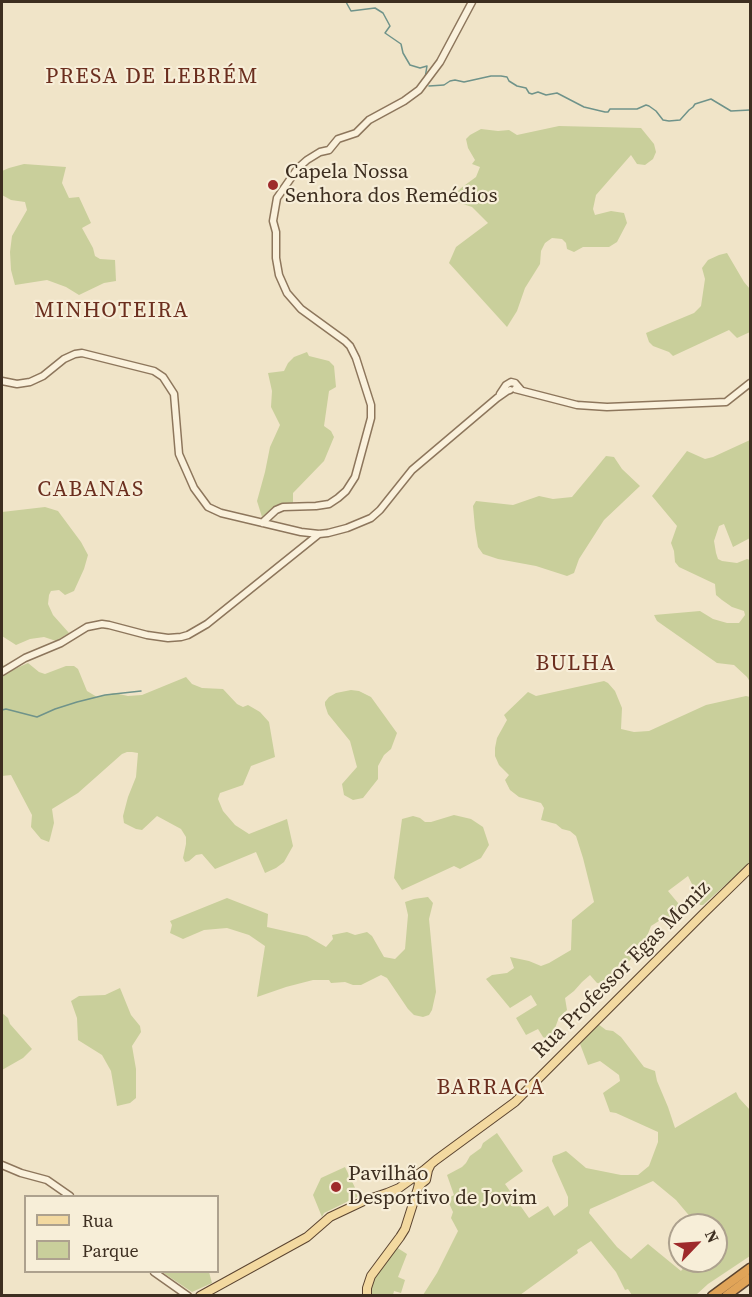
<!DOCTYPE html>
<html>
<head>
<meta charset="utf-8">
<style>
  body { margin:0 }
  #map { position:relative; width:752px; height:1297px; overflow:hidden; background:#f0e4c8; font-family:"Source Serif 4",serif }
  canvas { display:block }
  .frame { position:absolute; inset:0; border:3px solid #3d2e20; pointer-events:none }
  .legend { position:absolute; left:24px; top:1195px; width:195px; height:78px; box-sizing:border-box; background:#f7eed8; border:2px solid #ada18e; margin:0; padding:8px 10px; list-style:none; font-size:18px; color:#3d2e20 }
  .legend li { display:flex; align-items:center; gap:12px; height:30px }
  .legend b { width:30px; border:2px solid #ada18e }
  .north { position:absolute; left:668px; top:1213px; width:60px; height:60px; box-sizing:border-box; background:#f7eed8; border:2px solid #ada18e; border-radius:50%; rotate:65deg; font-size:16px; font-weight:700; line-height:24px; text-align:center; color:#3d2e20 }
  .north::after { content:''; display:block; margin:auto; width:21px; height:27px; background:#9e2a2b; clip-path:polygon(50% 0,100% 100%,50% 72%,0 100%) }
</style>
</head>
<body>
<div id="map">
<canvas width="752" height="1297"></canvas>
<div class="frame"></div>
<ul class="legend">
<li><b style="height:8px;background:#f3d9a0"></b>Rua</li>
<li><b style="height:16px;background:#c9cf9b"></b>Parque</li>
</ul>
<div class="north">N</div>
</div>
<script>
const ctx = document.querySelector('canvas').getContext('2d');
ctx.lineJoin = 'round';
function fillPath(path, color) { ctx.fillStyle = color; ctx.fill(path, 'evenodd'); }
const poly = rows => new Path2D(rows.map(r => 'M' + r).join(''));
function trace(path, color, width, dash) { ctx.strokeStyle = color; ctx.lineWidth = width; ctx.lineCap = dash ? 'butt' : 'round'; ctx.setLineDash(dash || []); ctx.stroke(path); }
function label(font, color, halo, rows, align = 'center') {
  ctx.font = font + ' "Source Serif 4",serif'; ctx.lineWidth = 4.5; ctx.setLineDash([]); ctx.textBaseline = 'middle'; ctx.strokeStyle = halo; ctx.fillStyle = color; for (const [text, x, y, turn = 0] of rows) {
    ctx.save(); ctx.translate(x, y); ctx.rotate((+turn || 0) * Math.PI / 180); ctx.textAlign = isNaN(turn) ? turn : align; if (halo) ctx.strokeText(text, 0, 0); ctx.fillText(text, 0, 0); ctx.restore();
  }
}
const green = poly([
  [559,126,641,128,654,144,656,152,653,159,645,165,637,164,631,155,596,195,593,209,595,215,611,211,624,213,627,223,617,242,609,247,583,247,574,252,567,249,566,243,562,239,552,238,545,243,541,251,540,264,525,288,517,311,507,327,449,263,456,247,488,223,472,207,457,202,453,196,461,188,476,177,480,167,472,164,475,160,468,148,466,139,470,135,481,129,498,131,509,130,517,135],
  [24,164,66,167,62,183,69,198,79,197,91,223,82,228,93,248,95,256,100,259,115,260,116,281,104,283,79,295,66,287,47,280,15,285,11,270,10,252,12,236,27,210,25,202,11,200,2,195,2,171,9,168],
  [727,253,744,282,750,289,750,332,737,338,729,330,673,356,669,352,653,346,649,342,646,333,694,313,701,306,705,279,702,268,708,260,719,255],
  [307,352,309,356,329,361,334,366,336,387,329,391,324,426,331,431,334,437,324,461,293,493,293,503,285,503,275,506,262,517,257,501,265,472,270,447,280,425,271,407,272,391,268,373,284,371,288,363,294,357],
  [750,440,750,538,733,547,724,524,719,526,714,541,716,553,718,559,722,561,737,563,747,559,750,560,750,682,747,677,734,665,717,663,657,621,654,615,700,611,713,619,727,623,739,623,745,615,744,611,732,607,722,600,716,595,715,584,679,567,675,562,674,551,671,543,677,526,652,496,687,451,705,459,713,457],
  [606,456,614,457,622,469,640,486,604,520,579,559,574,573,567,576,536,566,498,559,483,554,478,547,475,528,473,506,476,501,513,505,539,496,553,499,572,497],
  [45,507,58,511,81,542,88,555,84,569,74,591,65,595,59,590,51,591,49,595,48,604,53,615,69,633,56,641,44,637,30,639,16,645,2,636,2,512],
  [2,663,8,672,28,663,39,672,45,674,66,666,74,666,78,669,87,691,97,697,114,693,128,696,142,695,186,677,192,684,202,688,223,689,237,704,243,707,248,705,260,712,269,722,275,757,251,766,243,785,220,793,218,799,223,811,235,825,249,834,287,819,293,846,284,862,276,868,265,873,256,852,215,869,202,854,196,855,189,861,185,862,183,858,186,844,186,837,181,829,157,816,142,830,136,829,124,823,123,816,128,797,136,777,138,753,132,752,127,752,122,754,78,793,52,809,54,823,50,839,49,842,41,839,31,827,32,815,11,775,2,776],
  [604,681,608,683,615,691,622,708,621,729,634,732,649,731,706,705,746,696,750,697,750,863,703,905,700,905,695,890,688,876,668,891,683,909,676,916,672,919,662,919,651,926,646,939,634,948,631,959,613,978,605,984,597,983,590,975,582,982,574,991,565,998,567,1010,558,1020,552,1036,546,1039,543,1037,538,1029,526,1035,516,1018,537,1005,531,995,510,1008,486,979,492,975,507,973,514,968,510,957,529,961,541,966,549,963,571,950,572,920,594,902,583,858,576,836,570,831,562,829,556,824,541,820,544,808,541,803,519,797,510,790,505,780,509,775,499,765,495,756,495,748,497,738,507,720,504,715,528,692,536,696],
  [351,690,359,691,371,697,397,733,391,749,384,755,378,766,378,779,363,798,353,800,344,795,342,784,357,767,350,741,328,714,325,705,325,702,329,697,336,693],
  [454,815,471,819,483,827,489,845,481,858,460,869,454,866,402,890,394,878,402,819,413,816,420,818,425,822,431,822],
  [428,897,433,903,429,919,436,992,432,1010,429,1015,423,1017,414,1015,408,1009,387,978,381,975,361,985,353,985,345,982,331,983,329,980,313,980,286,987,257,997,265,946,249,935,227,928,204,930,183,939,170,933,172,925,170,921,227,898,268,914,267,927,307,936,326,947,333,939,332,935,347,932,355,935,367,932,372,936,384,957,395,959,405,949,408,915,405,902,414,899],
  [120,988,131,1015,140,1026,141,1032,132,1046,136,1069,136,1098,130,1103,117,1106,111,1071,102,1055,78,1040,77,1018,71,1001,79,996,105,995],
  [2,1013,8,1018,10,1024,32,1049,23,1058,2,1070],
  [598,1024,606,1030,613,1031,621,1037,644,1067,655,1071,657,1081,668,1107,675,1128,736,1092,739,1098,750,1110,750,1256,708,1284,696,1295,632,1295,628,1289,625,1290,616,1272,591,1241,577,1250,578,1253,520,1295,423,1295,437,1273,458,1231,451,1218,453,1212,447,1199,454,1195,447,1175,462,1167,466,1163,470,1156,481,1148,483,1143,497,1133,523,1171,505,1184,529,1218,548,1206,554,1216,568,1206,568,1197,552,1161,553,1156,559,1154,566,1151,586,1168,621,1175,638,1175,649,1166,658,1142,658,1132,616,1113,610,1112,603,1093,620,1081,619,1075,600,1061,588,1065,580,1044],
  [653,1181,676,1200,692,1219,693,1225,716,1225,716,1261,689,1261,681,1271,648,1244,631,1259,617,1247,589,1213,590,1209],
  [345,1167,359,1196,324,1213,322,1217,313,1195,321,1178],
  [396,1247,407,1254,398,1277,405,1280,401,1293,394,1291,393,1295,372,1296,371,1290,373,1278],
  [162,1272,209,1272,212,1283,192,1292]
]);
const stream = poly([
  [346,2,351,11,375,8,383,13,390,26,385,33,401,44,403,53,410,65,420,68,427,66,425,78],
  [429,86,444,85,450,81,455,80,464,82,491,76,501,76,507,77,509,81,517,86,526,88,529,93,532,94,538,92,546,95,557,93,584,107,605,112,608,112,610,109,637,109,646,105,649,106,656,111,663,120,669,121,680,120,689,110,693,107,695,104,711,99,731,111,750,110],
  [2,710,6,709,37,717,55,709,77,702,105,695,141,691]
]);
const minor = poly([
  [2,381,17,384,30,382,43,376,64,359,75,354,82,353,154,371,163,377,174,394,179,454,194,488,208,507,221,513,301,532,319,534,328,533,347,528,371,518,380,510,412,470,497,398,507,391,510,390],
  [515,389,577,405,607,407,726,402,750,383],
  [500,394,506,385,511,382,515,383,521,390],
  [262,523,276,510,283,507,316,506,329,504,338,498,346,491,355,477,371,418,371,405,356,358,350,346,345,341,301,309,287,293,279,275,276,258,276,232,273,221,277,198,298,168,307,160,320,152,329,150,338,139,356,133,369,120,404,101,419,90,440,62,472,2],
  [2,672,25,658,61,643,87,627,102,624,109,625,147,635,168,638,181,637,188,635,207,624,319,534],
  [2,1165,21,1173,47,1180,70,1196],
  [154,1272,188,1296]
]);
const major = poly([
  [418,1188,421,1184,426,1180,428,1170,430,1166],
  [200,1296,307,1237,330,1217,366,1200,387,1193,399,1188,424,1170,436,1160,515,1102,704,913,750,868],
  [367,1296,367,1288,371,1276,400,1237,405,1229,418,1188,419,1183,417,1177,418,1174]
]);
const highway = poly([
  [712,1296,750,1268],
  [726,1296,750,1278]
]);
const markers = [
  [273,185,6,"#9e2a2b"],
  [336,1187,6,"#9e2a2b"]
];
const poiNames = [
  ["Capela Nossa",285,173],
  ["Senhora dos Remédios",285,197],
  ["Pavilhão",348,1175],
  ["Desportivo de Jovim",348,1199]
];
const streetNames = [
  ["Rua Professor Egas Moniz",622,970,-45]
];
const neighbourhoodNames = [
  ["PRESA DE LEBRÉM",152,77],
  ["MINHOTEIRA",112,311],
  ["CABANAS",91,490],
  ["BULHA",576,664],
  ["BARRACA",491,1088]
];
fillPath(green, '#c9cf9b');
trace(stream, '#6f938a', 1.5);
trace(minor, '#8d765c', 9);
trace(major, '#5b4430', 10);
trace(highway, '#5b4430', 11);
trace(minor, '#faf1dc', 6);
trace(major, '#f3d9a0', 8);
trace(highway, '#e0a458', 8);
for (const [x, y, r, color] of markers) { const dot = new Path2D(); dot.arc(x, y, r, 0, 2 * Math.PI); ctx.fillStyle = color; ctx.fill(dot); trace(dot, '#f7eed8', 2); }
label('21px', '#3d2e20', '#f7eed8', poiNames, 'left');
label('21px', '#3d2e20', '#f7eed8', streetNames);
ctx.letterSpacing = '1.5px';
label('22px', '#6b2e1e', '#f7eed8', neighbourhoodNames);
ctx.letterSpacing = '0px';
</script>
</body>
</html>
